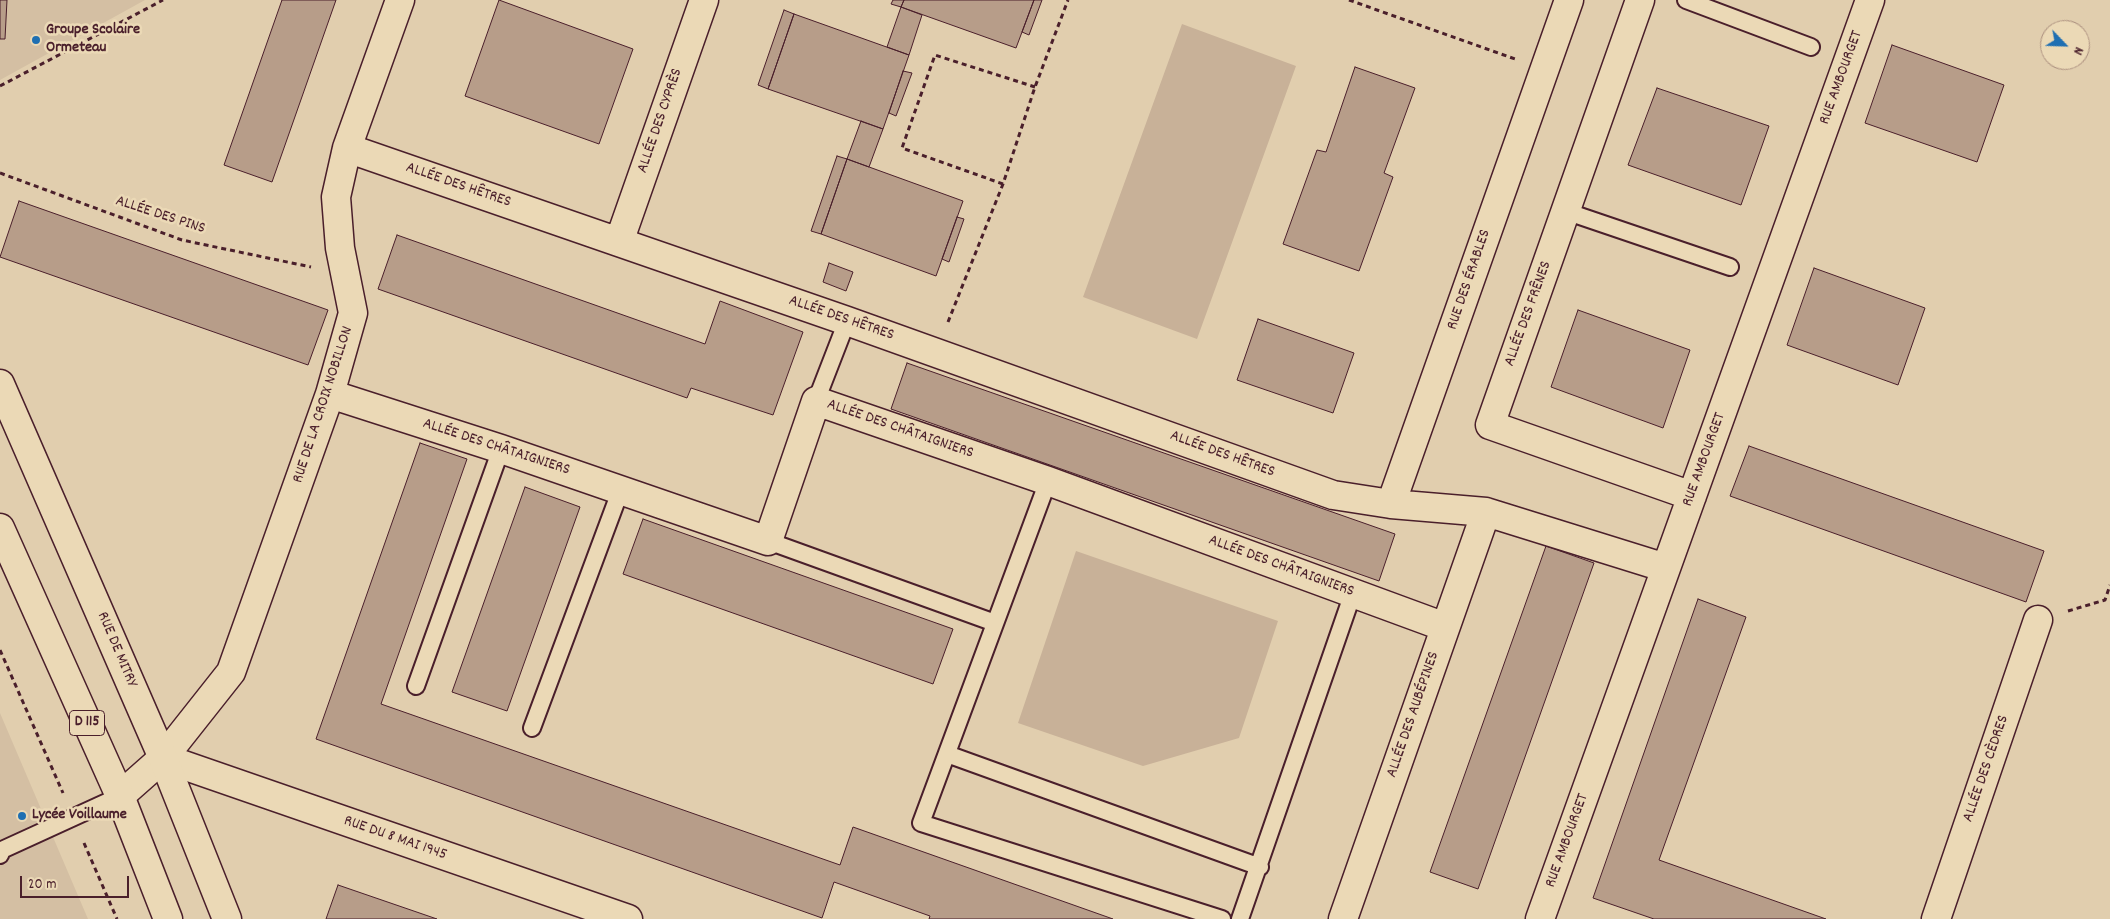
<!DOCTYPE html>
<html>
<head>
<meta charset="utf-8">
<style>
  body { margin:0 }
  #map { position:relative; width:2110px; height:919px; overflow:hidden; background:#e1ceae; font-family:Dekko,sans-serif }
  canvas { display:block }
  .north { position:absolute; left:2040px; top:20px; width:50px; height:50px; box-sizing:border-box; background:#ebd9b6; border:1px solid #ab8f7e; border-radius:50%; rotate:114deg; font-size:14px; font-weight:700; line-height:20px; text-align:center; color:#4a1f2b }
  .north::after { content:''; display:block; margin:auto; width:18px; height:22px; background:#1f6fb2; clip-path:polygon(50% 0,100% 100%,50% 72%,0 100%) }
  .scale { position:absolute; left:20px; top:876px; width:109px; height:22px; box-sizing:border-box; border:2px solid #4a1f2b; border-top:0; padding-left:6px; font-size:15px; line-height:18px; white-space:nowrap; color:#4a1f2b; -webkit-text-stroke:4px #ebd9b6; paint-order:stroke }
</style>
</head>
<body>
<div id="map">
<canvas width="2110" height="919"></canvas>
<div class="north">N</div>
<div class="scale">20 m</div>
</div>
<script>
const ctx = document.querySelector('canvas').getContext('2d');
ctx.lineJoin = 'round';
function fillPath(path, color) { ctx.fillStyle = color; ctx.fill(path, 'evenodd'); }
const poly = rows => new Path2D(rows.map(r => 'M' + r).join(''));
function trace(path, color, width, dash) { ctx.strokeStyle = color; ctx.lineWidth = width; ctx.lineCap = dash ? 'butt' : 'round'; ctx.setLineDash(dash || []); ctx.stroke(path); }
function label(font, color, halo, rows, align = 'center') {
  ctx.font = font + ' Dekko,sans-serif'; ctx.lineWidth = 5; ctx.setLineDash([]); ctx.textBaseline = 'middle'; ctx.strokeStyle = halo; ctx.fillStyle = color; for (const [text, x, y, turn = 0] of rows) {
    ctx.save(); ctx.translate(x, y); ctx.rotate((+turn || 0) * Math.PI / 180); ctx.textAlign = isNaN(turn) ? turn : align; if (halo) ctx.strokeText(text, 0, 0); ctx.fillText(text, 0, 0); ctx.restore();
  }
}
const built = poly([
  [0,0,145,0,0,80],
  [0,713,88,919,0,919]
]);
const green = poly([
  [1182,24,1296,66,1197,339,1083,297],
  [1076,551,1278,621,1239,738,1143,766,1018,723]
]);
const building = poly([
  [0,0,7,0,5,39,0,39,0,0],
  [282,0,336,0,272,182,224,165,282,0],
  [499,0,633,49,599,144,465,96,499,0],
  [893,0,904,0,901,7,891,4,893,0],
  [904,0,1034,0,1016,48,901,7,904,0],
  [1034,0,1042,0,1029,35,1022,32,1034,0],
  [901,7,922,15,909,55,887,47,901,7],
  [784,10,794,14,768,89,758,85,784,10],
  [794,14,909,55,883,129,768,89,794,14],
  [1892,45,2004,85,1977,162,1865,123,1892,45],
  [1355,67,1415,88,1384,173,1393,177,1359,271,1283,244,1317,150,1326,152,1355,67],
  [903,71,912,73,896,116,889,113,903,71],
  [1657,88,1769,126,1741,205,1628,165,1657,88],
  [861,121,883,129,869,167,847,159,861,121],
  [837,156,847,159,821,234,811,231,837,156],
  [847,159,963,201,936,276,821,234,847,159],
  [19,201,328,310,308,365,0,257,19,201],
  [957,217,964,219,949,262,942,259,957,217],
  [397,235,705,344,720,301,803,332,773,415,691,388,687,398,378,289,397,235],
  [829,263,853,272,846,291,823,282,829,263],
  [1814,268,1925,308,1898,385,1787,345,1814,268],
  [1578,310,1690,350,1663,428,1551,387,1578,310],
  [1258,319,1354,353,1333,413,1237,380,1258,319],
  [907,363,1395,534,1379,581,891,409,907,363],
  [420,443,467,459,381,704,840,865,853,827,1113,919,929,919,930,916,834,882,822,918,316,739,420,443],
  [1749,446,2044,551,2026,602,1730,496,1749,446],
  [525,487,580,507,507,711,452,692,525,487],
  [643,519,953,629,933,684,623,574,643,519],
  [1546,546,1594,563,1478,889,1430,872,1546,546],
  [1698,599,1746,617,1659,860,1826,919,1654,919,1593,898,1698,599],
  [338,885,437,919,326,919,338,885]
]);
const path = poly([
  [1349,0,1515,59],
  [0,86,163,0],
  [0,173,182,240,311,267],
  [1003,184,902,148,935,55,1035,87],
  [948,322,1003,184,1035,87,1068,0],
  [2068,611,2105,600,2110,585],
  [0,650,63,793],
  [84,843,117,919]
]);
const service = poly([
  [1686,0,1811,47],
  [1565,211,1730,267],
  [816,401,847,321],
  [1048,481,921,823,1222,919],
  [768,541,995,623],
  [416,686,501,449],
  [532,728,621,489],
  [947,754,1260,867],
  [0,855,2,850,120,796],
  [1240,919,1353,593]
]);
const minor = poly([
  [1640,0,1490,425,1692,496],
  [347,148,847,321,1333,495,1391,504,1569,0],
  [619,242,704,0],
  [330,394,501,449,768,541,816,401,1048,481,1445,627],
  [1391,504,1486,512,1666,568],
  [163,758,628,919],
  [120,796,163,758,231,672,330,394,353,313,340,248,336,197,347,148,400,0],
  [1343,919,1486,512],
  [1540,919,1870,0],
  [1936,919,2038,620]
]);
const primary = poly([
  [0,384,163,758,227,919],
  [0,528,120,796,168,919]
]);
const markers = [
  [36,40,5,"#1f6fb2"],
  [22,816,5,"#1f6fb2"]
];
const shields = [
  [87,723,35]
];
const shieldNames = [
  ["D 115",87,723]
];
const poiNames = [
  ["Groupe Scolaire",46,31],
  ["Ormeteau",46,49],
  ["Lycée Voillaume",32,816]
];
const streetNames = [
  ["RUE AMBOURGET",1842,78,-70],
  ["ALLÉE DES CYPRÈS",661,121,-71],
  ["ALLÉE DES HÊTRES",458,186,19],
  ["ALLÉE DES PINS",160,216,18],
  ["RUE DES ÉRABLES",1470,280,-71],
  ["ALLÉE DES FRÊNES",1529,314,-70],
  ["ALLÉE DES HÊTRES",841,319,19],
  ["RUE DE LA CROIX NOBILLON",324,405,-72],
  ["ALLÉE DES CHÂTAIGNIERS",900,430,19],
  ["ALLÉE DES CHÂTAIGNIERS",496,448,18],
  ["ALLÉE DES HÊTRES",1222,455,20],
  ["RUE AMBOURGET",1705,460,-70],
  ["ALLÉE DES CHÂTAIGNIERS",1281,567,20],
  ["RUE DE MITRY",116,650,67],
  ["ALLÉE DES AUBÉPINES",1414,715,-71],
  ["ALLÉE DES CÈDRES",1987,769,-71],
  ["RUE DU 8 MAI 1945",395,839,19],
  ["RUE AMBOURGET",1568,841,-70]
];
fillPath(built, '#d4bfa3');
fillPath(green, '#c8b198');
fillPath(building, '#b79d89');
trace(building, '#4a1f2b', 1);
trace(service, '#4a1f2b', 20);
trace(minor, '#4a1f2b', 31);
trace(primary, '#4a1f2b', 31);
trace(path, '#4a1f2b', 3, [5, 4]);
trace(service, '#ebd9b6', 16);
trace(minor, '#ebd9b6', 28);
trace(primary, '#ebd9b6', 28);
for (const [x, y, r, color] of markers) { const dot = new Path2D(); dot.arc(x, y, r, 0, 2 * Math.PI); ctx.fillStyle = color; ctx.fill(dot); trace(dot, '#ebd9b6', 2); }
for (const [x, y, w] of shields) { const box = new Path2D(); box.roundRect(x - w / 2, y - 12.5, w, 25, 4); ctx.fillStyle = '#ebd9b6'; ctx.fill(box); trace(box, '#4a1f2b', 1); }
label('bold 15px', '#4a1f2b', null, shieldNames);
label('bold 16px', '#4a1f2b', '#ebd9b6', poiNames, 'left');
label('16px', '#4a1f2b', '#ebd9b6', streetNames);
</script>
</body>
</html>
